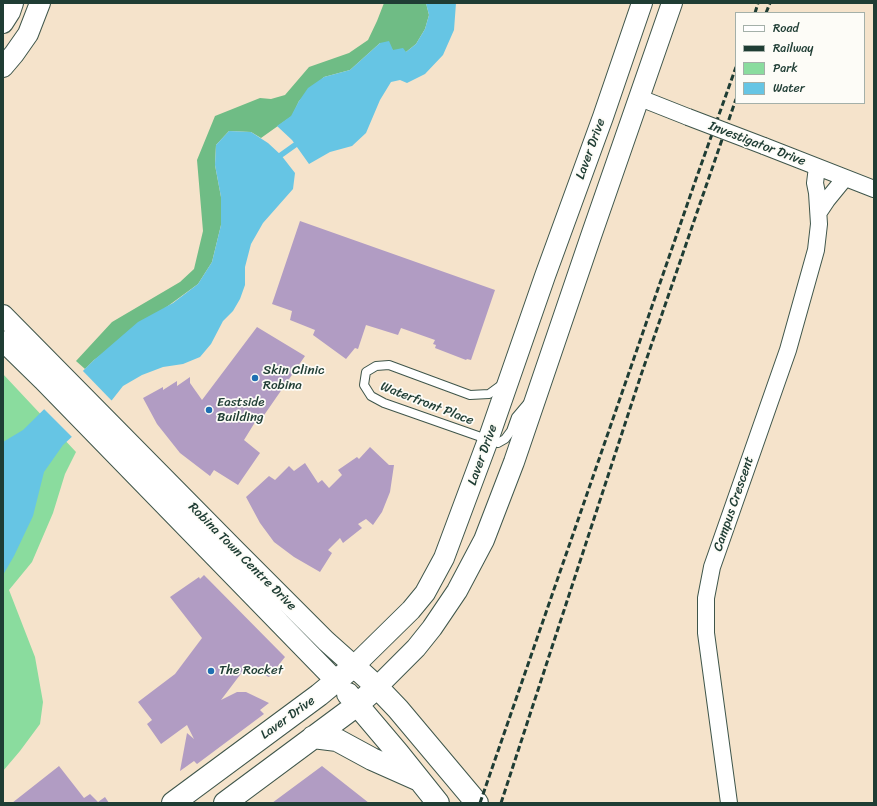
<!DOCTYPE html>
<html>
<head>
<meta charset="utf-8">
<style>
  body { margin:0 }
  #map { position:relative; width:877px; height:806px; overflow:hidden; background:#f5e3cb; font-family:Sriracha,sans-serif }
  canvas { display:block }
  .frame { position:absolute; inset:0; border:4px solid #1f3d34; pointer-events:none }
  .legend { position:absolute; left:735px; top:12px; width:130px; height:92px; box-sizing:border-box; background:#fdfcf7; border:1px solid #a4b0a9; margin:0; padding:5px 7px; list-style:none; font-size:12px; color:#1f3d34 }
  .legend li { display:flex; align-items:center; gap:8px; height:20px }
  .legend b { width:20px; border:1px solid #a4b0a9 }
</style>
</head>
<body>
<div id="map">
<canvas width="877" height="806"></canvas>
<div class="frame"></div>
<ul class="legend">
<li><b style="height:5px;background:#fff"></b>Road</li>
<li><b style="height:5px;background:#1f3d34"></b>Railway</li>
<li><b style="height:11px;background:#8adc9e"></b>Park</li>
<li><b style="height:11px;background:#66c5e4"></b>Water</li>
</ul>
</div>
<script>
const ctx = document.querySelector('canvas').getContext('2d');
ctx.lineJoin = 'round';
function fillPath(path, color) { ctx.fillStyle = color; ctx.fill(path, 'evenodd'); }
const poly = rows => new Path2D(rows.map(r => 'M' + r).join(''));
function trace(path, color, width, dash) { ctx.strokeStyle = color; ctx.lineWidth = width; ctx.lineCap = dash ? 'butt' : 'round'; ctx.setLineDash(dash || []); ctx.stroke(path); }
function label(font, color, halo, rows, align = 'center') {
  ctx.font = font + ' Sriracha,sans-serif'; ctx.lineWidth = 3.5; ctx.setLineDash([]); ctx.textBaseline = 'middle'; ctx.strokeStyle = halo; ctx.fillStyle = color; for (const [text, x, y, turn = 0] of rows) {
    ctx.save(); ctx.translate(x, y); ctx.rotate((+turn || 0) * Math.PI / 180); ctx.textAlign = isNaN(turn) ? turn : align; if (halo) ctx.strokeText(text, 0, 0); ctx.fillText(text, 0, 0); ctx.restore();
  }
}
const green = poly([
  [3,374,76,452,65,474,53,513,32,562,9,590,35,657,43,702,40,724,20,751,3,771]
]);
const forest = poly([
  [384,3,426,3,429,15,425,29,416,44,406,52,393,50,380,43,350,70,324,77,299,101,292,116,261,138,251,132,229,131,216,145,215,165,221,197,221,225,212,262,198,284,94,360,85,369,76,361,112,322,180,282,194,269,203,231,197,160,215,116,260,98,271,99,285,95,309,67,349,53,368,40,377,21]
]);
const water = poly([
  [426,3,456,3,454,30,443,55,425,74,407,83,400,80,391,82,380,100,366,133,352,146,330,152,309,164,292,140,277,126,291,116,299,101,308,88,324,77,350,70,380,43,389,41,393,50,403,48,406,52,416,44,425,29,429,15],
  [229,131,251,132,268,143,281,155,295,173,293,189,263,223,251,244,245,267,245,285,240,299,233,311,223,321,211,344,200,357,183,364,163,367,142,375,123,386,112,400,63,445,44,472,33,516,14,556,3,575,3,442,23,430,94,360,138,322,173,303,198,284,212,262,221,225,221,197,215,165,216,145]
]);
const pier = poly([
  [81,369,113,402,73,438,42,407]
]);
const stream = poly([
  [281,155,295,145]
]);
const building = poly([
  [300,221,495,290,471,360,467,359,466,360,435,348,436,345,433,344,435,340,401,328,398,335,366,325,358,349,355,348,346,359,313,335,315,330,290,320,292,311,272,304],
  [257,327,305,356,260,421,257,419,244,440,260,453,238,485,214,470,210,476,180,453,157,424,143,398,163,387,163,390,177,381,177,386,190,377,190,383,202,400],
  [370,447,389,465,394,465,390,492,382,512,373,525,366,519,358,524,362,528,343,543,340,538,328,550,332,553,320,572,294,557,274,542,260,523,246,497,269,476,275,480,289,466,294,471,305,463,318,483,322,480,329,488,342,475,338,470,357,457,359,459],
  [204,575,285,657,269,677,246,667,221,700,237,692,246,692,269,703,260,710,264,714,197,764,194,761,180,771,187,733,194,739,187,725,161,744,147,724,152,720,138,702,175,674,202,638,170,597,199,577,200,579],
  [59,766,84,798,90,794,98,802,105,797,109,803,12,803],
  [322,766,369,803,272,803]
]);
const service = poly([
  [504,383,489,394,470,395,389,365,376,366,366,372,364,385,371,396,384,403,498,443,505,439,511,431,516,417,527,404]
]);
const minor = poly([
  [640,98,688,117],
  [764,146,874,189],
  [819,212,827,200,845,178],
  [729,803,706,633,706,598,712,567,788,350,816,250,819,224,817,193,815,183,817,167]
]);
const tertiary = poly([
  [3,23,10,12,13,3],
  [3,67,14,54,28,34,40,3],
  [3,315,235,550,326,641,354,666,411,610,425,593,444,558,488,440,545,276,603,117,642,3],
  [3,341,43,380,336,681],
  [377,687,416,648,432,628,457,591,484,540,514,462,591,236,672,3]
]);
const secondary = poly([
  [348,694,398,753,438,803],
  [313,737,337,740,372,759,417,779],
  [173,803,319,695,354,666,377,687,398,709,477,803],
  [225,803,357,705,377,687]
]);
const rail = poly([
  [755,13,758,3],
  [766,13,770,3],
  [480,803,696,179,736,67],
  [501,803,640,378,736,99]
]);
const minorBridge = poly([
  [688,117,764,146]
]);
const markers = [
  [255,378,4,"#1f6fb2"],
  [209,410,4,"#1f6fb2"],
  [211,671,4,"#1f6fb2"]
];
const streetNames = [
  ["Investigator Drive",757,144,21],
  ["Laver Drive",591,149,-70],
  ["Waterfront Place",427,404,21],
  ["Laver Drive",483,455,-70],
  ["Campus Crescent",734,504,-71],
  ["Robina Town Centre Drive",242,557,45],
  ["Laver Drive",288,718,-36]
];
const poiNames = [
  ["Skin Clinic",263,371],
  ["Robina",263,386],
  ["Eastside",217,403],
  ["Building",217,418],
  ["The Rocket",219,671]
];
fillPath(green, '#8adc9e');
fillPath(forest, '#6fbc85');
fillPath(water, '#66c5e4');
fillPath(pier, '#f5e3cb');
trace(stream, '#66c5e4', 5.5);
fillPath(building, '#b19cc3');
trace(service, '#3f564b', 10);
trace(minor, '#3f564b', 18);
trace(tertiary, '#3f564b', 22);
trace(secondary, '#3f564b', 24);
trace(service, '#fff', 8);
trace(minor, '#fff', 16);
trace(tertiary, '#fff', 20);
trace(secondary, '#fff', 22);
trace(rail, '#1f3d34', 3, [6, 3]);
trace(minorBridge, '#3f564b', 18, []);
trace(minorBridge, '#fff', 16);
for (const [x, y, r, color] of markers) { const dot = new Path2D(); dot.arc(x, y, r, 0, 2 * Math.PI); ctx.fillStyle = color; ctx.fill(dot); trace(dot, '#fdfcf7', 1.5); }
label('13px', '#1f3d34', '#fdfcf7', streetNames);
label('13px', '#1f3d34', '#fdfcf7', poiNames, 'left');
</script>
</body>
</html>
